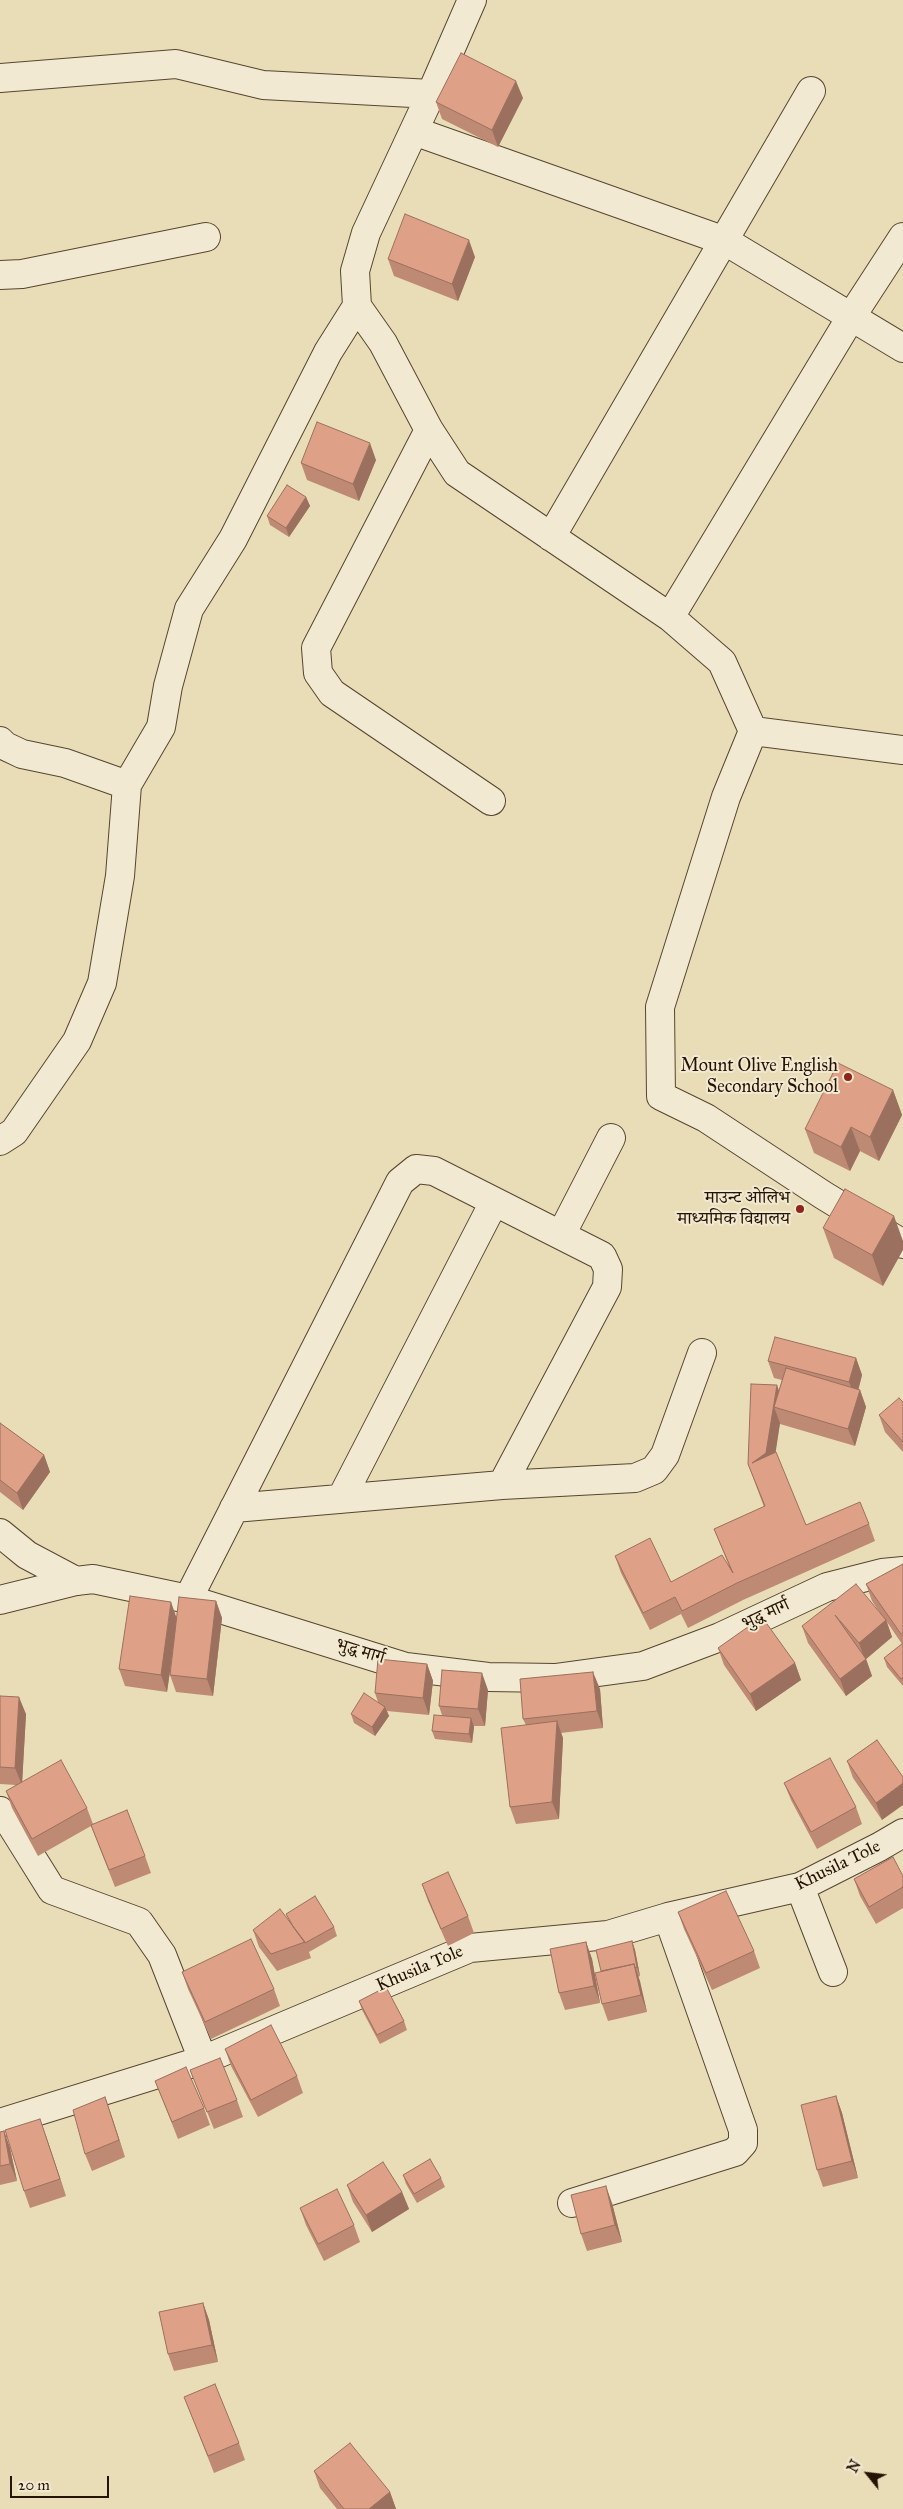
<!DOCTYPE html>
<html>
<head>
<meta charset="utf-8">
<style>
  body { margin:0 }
  #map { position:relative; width:903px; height:2509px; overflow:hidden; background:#e9ddb8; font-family:"IM FELL Great Primer",serif }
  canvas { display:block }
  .north { position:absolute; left:843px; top:2449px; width:50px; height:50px; -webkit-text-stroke:4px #f1e9d1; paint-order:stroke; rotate:299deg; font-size:14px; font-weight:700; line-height:20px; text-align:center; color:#251301 }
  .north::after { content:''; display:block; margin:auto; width:18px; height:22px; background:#251301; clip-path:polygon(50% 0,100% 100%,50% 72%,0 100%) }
  .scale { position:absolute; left:10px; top:2476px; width:99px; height:22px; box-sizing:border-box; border:2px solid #251301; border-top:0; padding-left:6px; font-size:15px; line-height:18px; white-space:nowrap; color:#251301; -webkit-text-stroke:4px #f1e9d1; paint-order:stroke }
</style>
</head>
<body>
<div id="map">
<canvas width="903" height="2509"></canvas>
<div class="north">N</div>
<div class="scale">20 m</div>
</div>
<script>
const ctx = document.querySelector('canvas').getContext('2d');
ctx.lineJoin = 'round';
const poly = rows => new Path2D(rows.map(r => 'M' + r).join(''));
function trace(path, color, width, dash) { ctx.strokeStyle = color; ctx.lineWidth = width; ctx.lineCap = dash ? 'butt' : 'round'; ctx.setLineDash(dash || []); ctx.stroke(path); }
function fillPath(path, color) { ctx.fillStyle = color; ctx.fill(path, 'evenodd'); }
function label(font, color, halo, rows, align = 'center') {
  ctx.font = font + ' "IM FELL Great Primer","Noto Serif Devanagari",serif'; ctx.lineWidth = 4; ctx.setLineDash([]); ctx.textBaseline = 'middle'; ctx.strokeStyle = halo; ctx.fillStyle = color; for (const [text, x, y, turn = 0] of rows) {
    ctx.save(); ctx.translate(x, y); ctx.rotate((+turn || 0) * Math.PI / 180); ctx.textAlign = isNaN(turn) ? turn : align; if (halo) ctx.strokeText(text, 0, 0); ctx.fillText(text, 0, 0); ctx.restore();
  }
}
const minor = poly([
  [472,0,431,94,366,233,355,271,357,306,383,343,429,430,457,473,670,617,722,662,753,731],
  [0,78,176,64,263,85,431,94],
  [414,131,725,241,903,348],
  [0,275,22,274,206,237],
  [429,430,316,648,318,673,332,693,491,801],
  [551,537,811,91],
  [670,617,851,317,903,237],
  [0,741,5,746,22,754,65,763,127,785],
  [903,750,753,731,726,797,660,1007,661,1096,706,1118,823,1195,903,1244],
  [0,1141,14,1132,77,1041,102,983,120,876,127,785,161,727,168,686,189,609,233,539,328,352,357,306],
  [561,1235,611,1138],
  [341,1499,494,1202],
  [234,1508,502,1485,635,1478,654,1470,665,1455,702,1353],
  [188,1599,400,1182,416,1169,434,1171,602,1256,608,1269,607,1287,502,1485],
  [0,1600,76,1581],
  [0,1811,12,1826,52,1890,139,1922,162,1955,203,2060],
  [800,1887,833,1972],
  [0,2123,203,2060,470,1948,608,1935,668,1917,800,1887,879,1847,903,1833],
  [572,2203,735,2152,743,2143,743,2130,668,1917]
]);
const tertiary = poly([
  [0,1533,27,1555,76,1581,93,1579,188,1599,406,1667,488,1677,555,1678,643,1666,720,1637,827,1587,882,1573,903,1571]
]);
const wall = poly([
  [523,98,498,147,442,119,436,102],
  [475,257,458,301,394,276,388,259],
  [376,460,359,501,307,480,301,463],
  [306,497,310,506,289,537,270,525,267,516],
  [893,1090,902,1115,879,1161,860,1151,850,1171,814,1153,805,1129],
  [894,1216,883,1286,834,1258,823,1228],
  [856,1358,862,1375,858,1390,860,1390,866,1407,855,1446,780,1424,780,1423,775,1453,806,1525,869,1524,875,1541,743,1600,688,1628,681,1614,650,1630,621,1573,615,1556,671,1582,729,1566,714,1529,764,1507,748,1464,779,1390,782,1380,774,1378,768,1361],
  [903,1402,903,1452,885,1432,879,1415],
  [0,1423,44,1455,50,1472,23,1510,0,1492],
  [903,1564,903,1686,887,1667,884,1658,902,1644,887,1622,892,1637,866,1659,872,1676,846,1696,808,1643,802,1626,882,1616,872,1601,866,1584],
  [216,1601,222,1618,213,1696,176,1692,170,1675,173,1652,167,1692,125,1686,119,1669,177,1616],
  [718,1648,795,1663,801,1680,756,1711,724,1665],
  [427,1664,433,1681,429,1715,387,1711,389,1716,375,1736,354,1723,351,1714,378,1702,375,1693],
  [600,1689,603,1728,561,1733,563,1738,559,1819,516,1824,510,1807,526,1725,523,1719],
  [488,1690,485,1726,473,1726,474,1727,472,1743,435,1739,432,1731,442,1715,439,1706],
  [0,1696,26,1714,22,1782,87,1808,93,1824,145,1856,151,1873,115,1887,91,1826,38,1856,12,1808,6,1791,16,1785,0,1784],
  [877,1740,882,1820,853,1778,847,1761],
  [784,1783,856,1807,862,1824,817,1849,791,1800],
  [903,1876,903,1908,876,1924,860,1896,854,1879],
  [422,1884,468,1916,474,1933,448,1946,428,1901],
  [678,1912,754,1951,760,1968,712,1990,684,1929],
  [286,1914,334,1927,337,1936,309,1952,311,1958,277,1971,259,1947,253,1930,289,1920],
  [632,1941,635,1950,640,1976,638,1977,647,2012,608,2021,602,2004,601,1971],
  [586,1942,592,1959,600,2003,565,2010,559,1993],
  [182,1972,274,1989,280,2006,211,2039,188,1989],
  [359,2001,404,2021,407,2030,380,2044,362,2010],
  [225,2049,297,2076,303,2093,258,2117,231,2066],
  [190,2070,237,2100,243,2117,214,2129],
  [155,2081,204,2108,210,2125,178,2139],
  [836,2096,842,2113,858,2178,823,2187,817,2170],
  [105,2097,125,2157,92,2171,85,2154],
  [4,2131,10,2148,17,2181,0,2185,0,2132],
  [46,2136,66,2196,30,2208,24,2191],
  [403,2175,441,2178,445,2187,417,2203,406,2184],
  [347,2185,402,2192,409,2209,372,2232,353,2202],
  [612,2203,622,2242,587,2251,581,2234],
  [300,2208,354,2225,360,2242,324,2261,306,2225],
  [203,2303,209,2320,218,2362,174,2371,168,2354],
  [184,2397,239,2443,245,2460,214,2473],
  [314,2471,390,2492,396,2509,337,2509,320,2488]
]);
const shadedWall = poly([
  [516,81,523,98,498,147,492,130],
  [469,240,475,257,458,301,452,284],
  [370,443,376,460,359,501,353,484],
  [306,497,310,506,289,537,286,528],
  [893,1090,902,1115,879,1161,870,1137],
  [851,1127,860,1151,850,1171,841,1147],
  [894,1216,903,1241,903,1250,883,1286,872,1255],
  [856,1358,862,1375,856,1399,849,1382],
  [777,1385,783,1402,774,1407,780,1423,773,1470,752,1463],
  [860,1390,866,1407,855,1446,848,1429],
  [44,1455,50,1472,23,1510,17,1493],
  [216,1601,222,1618,213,1696,207,1679],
  [171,1602,177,1619,167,1692,161,1675],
  [886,1620,892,1637,865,1660,859,1643],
  [866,1659,872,1676,846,1696,840,1679],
  [795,1663,801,1680,756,1711,750,1694],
  [427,1664,433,1681,429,1715,423,1698],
  [593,1672,600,1689,603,1728,597,1711],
  [482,1673,488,1690,485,1726,478,1709],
  [19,1697,26,1714,22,1785,15,1768],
  [385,1707,389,1716,375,1736,372,1727],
  [471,1718,474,1727,472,1743,469,1734],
  [557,1721,563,1738,559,1819,552,1802],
  [903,1783,903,1805,882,1820,876,1803],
  [632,1941,635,1950,640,1976,637,1967],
  [586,1942,592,1959,600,2003,594,1986],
  [634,1964,640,1981,647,2012,641,1995],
  [836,2096,842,2113,858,2178,852,2161],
  [105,2097,111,2114,125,2157,119,2140],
  [40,2119,46,2136,66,2196,60,2179],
  [4,2131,10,2148,17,2181,10,2164],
  [606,2186,612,2203,622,2242,615,2225],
  [402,2192,409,2209,372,2232,366,2215],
  [203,2303,209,2320,218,2362,212,2345],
  [390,2492,396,2509,369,2509]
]);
const building = poly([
  [461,53,516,81,492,130,436,102,461,53],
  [405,214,469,240,452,284,388,259,405,214],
  [317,422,370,443,353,484,301,463,317,422],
  [287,485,306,497,286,528,267,516,287,485],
  [838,1063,893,1090,870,1137,851,1127,841,1147,805,1129,838,1063],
  [845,1189,894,1216,872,1255,823,1228,845,1189],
  [775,1337,856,1358,849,1382,768,1361,775,1337],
  [786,1368,860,1390,848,1429,774,1407,786,1368],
  [751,1384,777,1385,766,1453,752,1463,776,1452,806,1525,860,1502,869,1524,737,1583,682,1611,675,1597,643,1613,615,1556,650,1538,671,1582,722,1555,733,1573,714,1529,765,1506,748,1464,751,1384],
  [899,1398,903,1402,903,1442,879,1415,899,1398],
  [0,1423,44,1455,17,1493,0,1480,0,1423],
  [903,1564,903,1633,901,1634,866,1584,903,1564],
  [856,1584,886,1620,859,1643,835,1615,866,1659,840,1679,802,1626,856,1584],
  [130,1596,171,1602,161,1675,119,1669,130,1596],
  [179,1597,216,1601,207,1679,170,1675,179,1597],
  [762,1617,795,1663,750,1694,718,1648,762,1617],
  [903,1643,903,1678,901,1679,884,1658,903,1643],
  [378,1659,427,1664,423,1698,375,1693,378,1659],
  [442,1670,482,1673,478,1709,439,1706,442,1670],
  [593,1672,597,1711,523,1719,520,1679,593,1672],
  [364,1693,385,1707,372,1727,351,1714,364,1693],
  [0,1696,19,1697,15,1768,0,1767,0,1696],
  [434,1715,471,1718,469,1734,432,1731,434,1715],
  [557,1721,552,1802,510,1807,501,1728,557,1721],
  [877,1740,903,1777,903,1783,876,1803,847,1761,877,1740],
  [830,1758,856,1807,811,1832,784,1783,830,1758],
  [61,1760,87,1808,32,1839,6,1791,61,1760],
  [127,1810,145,1856,109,1870,91,1825,127,1810],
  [893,1857,903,1876,903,1887,869,1907,854,1879,893,1857],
  [448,1872,468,1916,441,1929,422,1884,448,1872],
  [726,1891,754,1951,706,1973,678,1912,726,1891],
  [315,1896,334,1927,305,1943,294,1928,286,1914,315,1896],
  [280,1909,305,1942,271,1954,253,1930,280,1909],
  [251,1939,274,1989,205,2022,182,1972,251,1939],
  [632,1941,637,1967,635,1968,634,1964,601,1971,596,1950,632,1941],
  [586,1942,594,1986,559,1993,550,1949,586,1942],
  [634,1964,641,1995,602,2004,595,1973,634,1964],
  [386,1987,404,2021,377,2035,359,2001,386,1987],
  [271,2025,297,2076,251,2100,225,2049,271,2025],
  [220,2058,237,2100,207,2112,190,2070,220,2058],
  [186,2067,204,2108,172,2122,155,2081,186,2067],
  [836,2096,852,2161,817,2170,801,2105,836,2096],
  [105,2097,119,2140,85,2154,73,2110,105,2097],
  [40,2119,60,2179,24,2191,5,2130,40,2119],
  [4,2131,10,2164,0,2166,0,2132,4,2131],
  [430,2159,441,2178,414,2194,403,2175,430,2159],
  [383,2162,402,2192,366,2215,347,2185,383,2162],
  [606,2186,615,2225,581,2234,571,2195,606,2186],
  [337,2189,354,2225,318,2244,300,2208,337,2189],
  [203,2303,212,2345,168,2354,159,2312,203,2303],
  [215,2384,239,2443,208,2456,184,2397,215,2384],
  [350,2443,390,2492,369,2509,344,2509,314,2471,350,2443]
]);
const markers = [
  [848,1077,5,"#8f2418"],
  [800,1209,5,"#8f2418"]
];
const poiNames = [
  ["Mount Olive English",838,1067],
  ["Secondary School",838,1088],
  ["माउन्ट ओलिभ",790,1199],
  ["माध्यमिक विद्यालय",790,1220]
];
const streetNames = [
  ["भुद्ध मार्ग",766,1615,-25],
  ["भुद्ध मार्ग",360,1652,17],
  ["Khusila Tole",838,1866,-26],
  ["Khusila Tole",420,1969,-23]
];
trace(minor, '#56462f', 30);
trace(tertiary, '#56462f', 30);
trace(minor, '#f1e9d1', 28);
trace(tertiary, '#f1e9d1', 28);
fillPath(wall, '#bf8a73');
fillPath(shadedWall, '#9b705e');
fillPath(building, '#dea086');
trace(building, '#9b705e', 1);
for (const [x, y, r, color] of markers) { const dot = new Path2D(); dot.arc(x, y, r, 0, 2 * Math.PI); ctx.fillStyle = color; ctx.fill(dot); trace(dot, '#f1e9d1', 2); }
label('18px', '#251301', '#f1e9d1', poiNames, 'right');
label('18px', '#251301', '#f1e9d1', streetNames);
</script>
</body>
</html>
